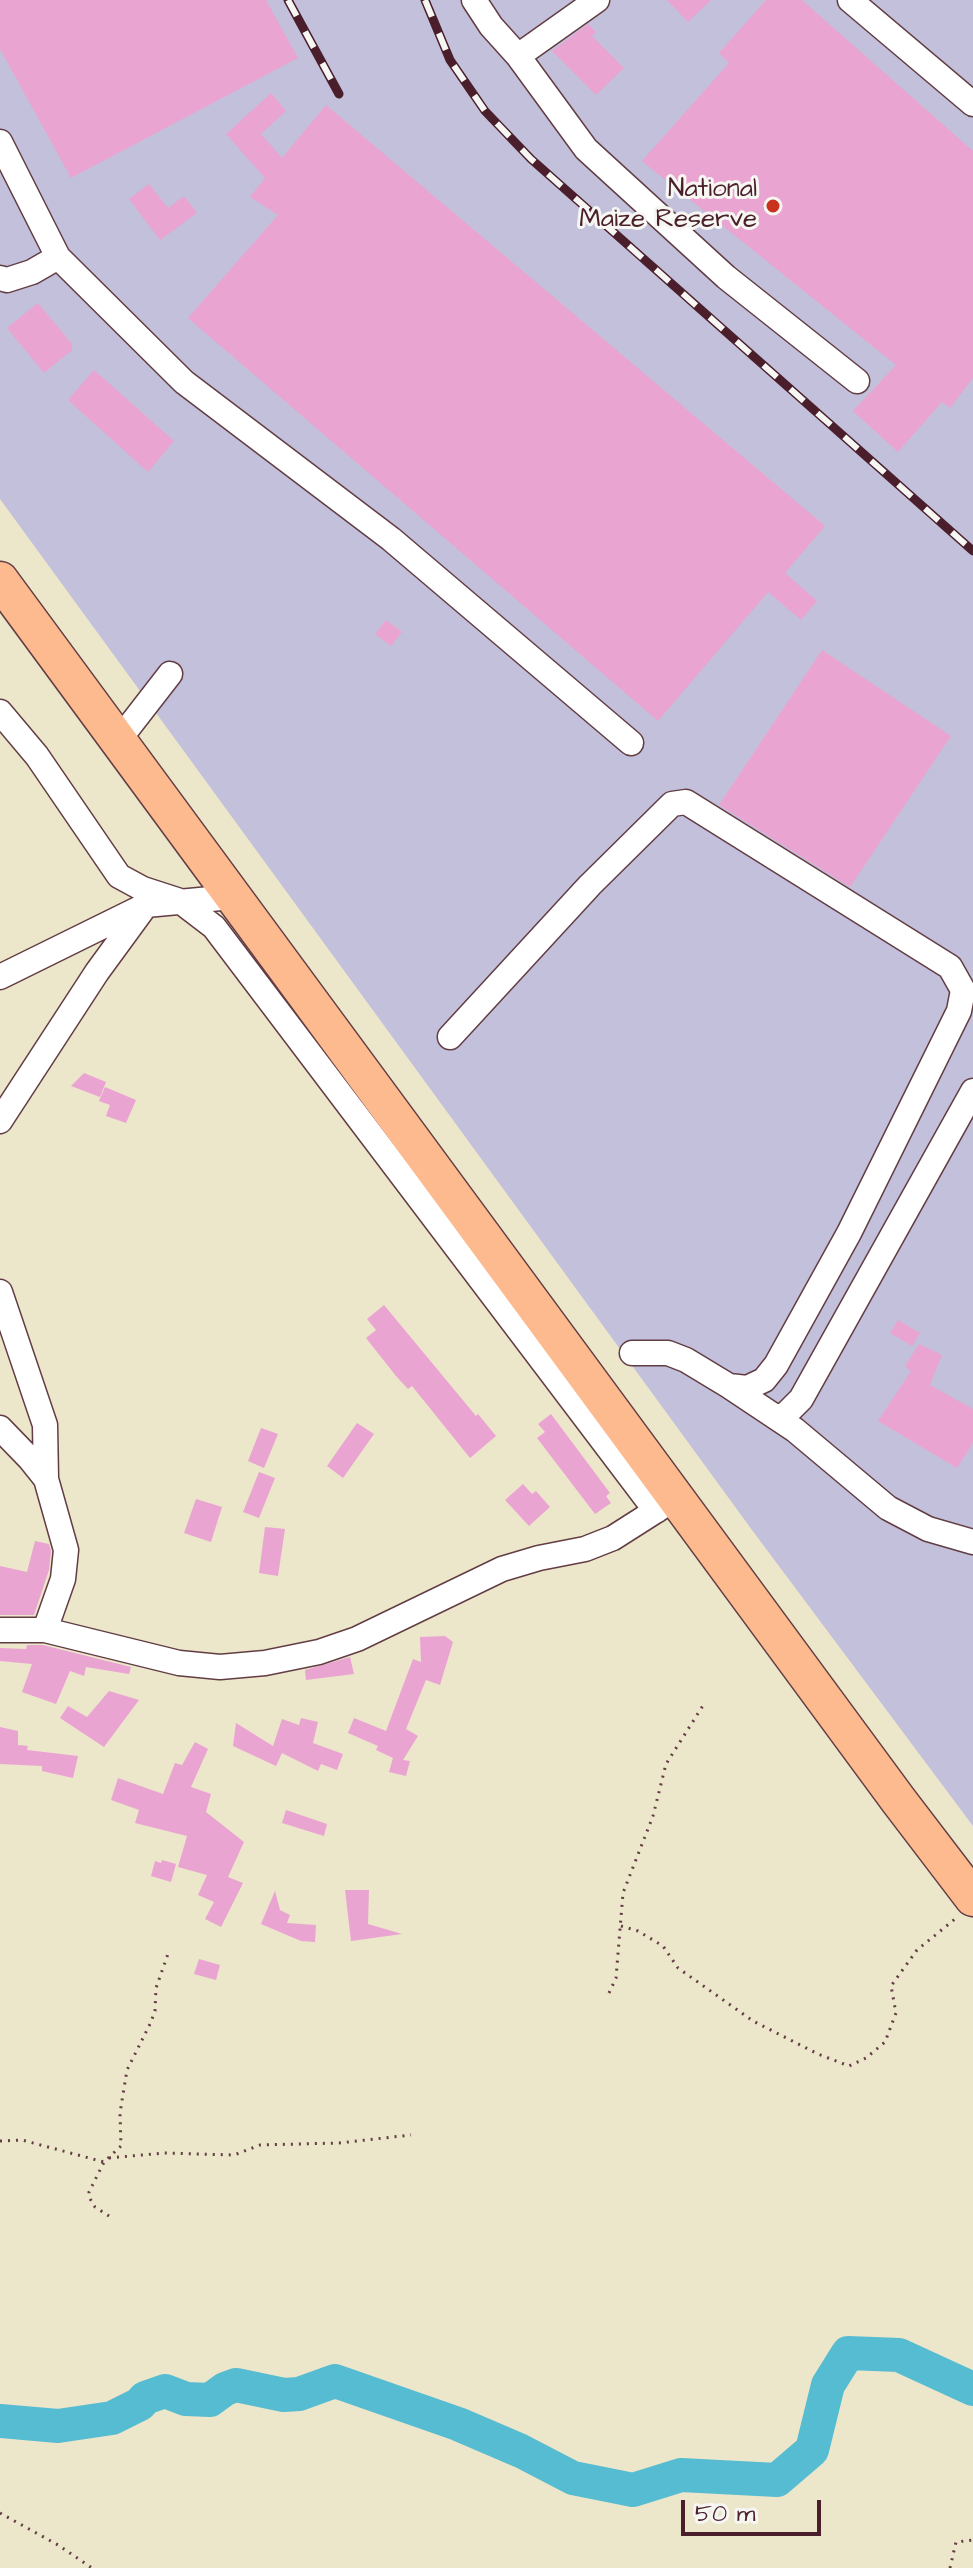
<!DOCTYPE html>
<html>
<head>
<meta charset="utf-8">
<style>
  body { margin:0 }
  #map { position:relative; width:973px; height:2568px; overflow:hidden; background:#ece6cb; font-family:"Architects Daughter",sans-serif }
  canvas { display:block }
  .scale { position:absolute; left:681px; top:2500px; width:140px; height:36px; box-sizing:border-box; border:4px solid #4a1f2b; border-top:0; padding-left:10px; font-size:24px; line-height:28px; white-space:nowrap; color:#4a1f2b; -webkit-text-stroke:6px #f6f6f2; paint-order:stroke }
</style>
</head>
<body>
<div id="map">
<canvas width="973" height="2568"></canvas>
<div class="scale">50 m</div>
</div>
<script>
const ctx = document.querySelector('canvas').getContext('2d');
ctx.lineJoin = 'round';
function fillPath(path, color) { ctx.fillStyle = color; ctx.fill(path, 'evenodd'); }
const poly = rows => new Path2D(rows.map(r => 'M' + r).join(''));
function trace(path, color, width, dash) { ctx.strokeStyle = color; ctx.lineWidth = width; ctx.lineCap = dash ? 'butt' : 'round'; ctx.setLineDash(dash || []); ctx.stroke(path); }
function label(font, color, halo, rows, align = 'center') {
  ctx.font = font + ' "Architects Daughter",sans-serif'; ctx.lineWidth = 6; ctx.setLineDash([]); ctx.textBaseline = 'middle'; ctx.strokeStyle = halo; ctx.fillStyle = color; for (const [text, x, y, turn = 0] of rows) {
    ctx.save(); ctx.translate(x, y); ctx.rotate((+turn || 0) * Math.PI / 180); ctx.textAlign = isNaN(turn) ? turn : align; if (halo) ctx.strokeText(text, 0, 0); ctx.fillText(text, 0, 0); ctx.restore();
  }
}
const industrial = poly([
  [0,0,973,0,973,1826,752,1530,0,499]
]);
const river = poly([
  [0,2421,58,2426,112,2418,140,2404,145,2398,165,2391,186,2399,210,2400,225,2389,236,2385,284,2395,299,2394,335,2381,458,2424,521,2451,573,2478,633,2490,681,2475,777,2480,812,2450,828,2385,848,2353,899,2355,973,2389]
]);
const building = poly([
  [0,0,266,0,298,58,71,178,0,49],
  [667,0,711,0,688,22],
  [766,0,802,0,973,151,973,378,950,408,942,402,898,452,853,411,896,365,642,161,729,63,719,53],
  [588,24,596,32,592,36,624,68,596,95,552,51],
  [271,93,286,111,261,134,282,158,326,105,825,526,785,573,817,601,801,620,768,592,658,721,188,318,278,215,250,197,265,178,226,134],
  [149,184,168,208,184,196,197,213,160,240,129,199],
  [38,303,72,344,72,350,44,373,7,328],
  [94,370,174,441,148,472,68,400],
  [386,620,402,632,391,646,375,634],
  [822,650,951,736,850,887,719,805],
  [84,1073,106,1082,100,1097,71,1086],
  [105,1087,136,1100,126,1123,106,1116,110,1105,99,1101],
  [384,1305,476,1416,478,1414,496,1436,470,1458,412,1386,408,1389,396,1376,366,1338,376,1330,367,1319],
  [898,1320,920,1333,912,1346,890,1333],
  [919,1344,942,1355,930,1385,973,1409,973,1443,957,1468,878,1421,911,1371,905,1366],
  [551,1414,610,1493,606,1496,611,1503,595,1514,537,1438,545,1432,538,1424],
  [357,1423,374,1434,343,1478,327,1466],
  [261,1428,278,1434,264,1468,248,1461],
  [259,1472,275,1478,259,1518,243,1512],
  [523,1484,532,1494,536,1491,550,1507,529,1526,505,1500],
  [196,1499,222,1507,211,1542,184,1533],
  [265,1527,285,1529,278,1576,259,1573],
  [35,1541,49,1544,51,1551,49,1570,34,1615,0,1615,0,1566,27,1572],
  [445,1636,453,1642,440,1685,426,1680,406,1729,418,1736,403,1760,410,1761,406,1776,389,1772,393,1758,376,1750,378,1746,348,1733,354,1718,386,1731,413,1659,421,1662,420,1637],
  [27,1645,43,1645,131,1667,129,1674,86,1667,84,1676,70,1671,56,1704,22,1692,32,1664,0,1661,0,1648,26,1649],
  [350,1657,354,1674,306,1680,305,1670],
  [109,1691,139,1700,104,1747,60,1718,68,1706,87,1717],
  [301,1718,318,1722,313,1743,343,1754,337,1770,321,1764,318,1771,282,1753,276,1766,233,1746,236,1723,273,1746,282,1719,299,1725],
  [0,1727,18,1731,18,1745,28,1746,27,1750,78,1756,73,1778,42,1771,42,1766,0,1764],
  [195,1742,208,1749,191,1787,211,1794,206,1812,244,1842,228,1877,243,1883,221,1927,205,1919,214,1902,198,1895,207,1875,178,1867,187,1836,135,1823,139,1810,111,1800,118,1778,163,1794,175,1763,182,1765],
  [286,1810,327,1824,324,1836,282,1823],
  [162,1860,176,1864,171,1882,151,1876,155,1861,161,1863],
  [345,1890,369,1890,368,1924,402,1934,351,1941],
  [275,1891,280,1910,290,1915,287,1923,316,1925,315,1942,301,1941,261,1924],
  [199,1959,220,1965,216,1980,194,1974]
]);
const path = poly([
  [621,1926,638,1931,663,1946,678,1968,753,2021,818,2054,849,2066,866,2058,885,2042,896,2013,891,1986,917,1950,955,1919],
  [609,1993,616,1978,623,1893,653,1816,666,1764,704,1704],
  [0,2141,22,2140,104,2162],
  [109,2158,164,2153,234,2155,260,2145,339,2143,411,2135],
  [109,2216,95,2207,89,2197,89,2192,104,2162,121,2146,120,2113,127,2070,150,2024,155,2011,156,1988,169,1951],
  [0,2513,58,2545,92,2568],
  [950,2568,956,2542,973,2540]
]);
const minor = poly([
  [474,0,491,26,518,56,586,149,726,277,857,381],
  [850,0,973,104],
  [518,56,597,0],
  [0,142,58,257,184,382,391,539,631,743],
  [0,278,7,280,32,272,58,257],
  [0,712,37,756,119,876,143,889,180,901,214,927,656,1511],
  [118,741,170,674],
  [0,977,146,905,232,897],
  [450,1037,590,885,672,804,686,802,950,967,963,990,959,1011,849,1233,776,1365,764,1380,747,1388,729,1386,686,1360,668,1353,632,1353],
  [0,1121,97,972,146,905],
  [0,1292,45,1425,46,1479],
  [729,1386,795,1430,888,1508,928,1529,973,1542],
  [774,1416,784,1416,801,1399,973,1091],
  [0,1428,30,1459,46,1479,66,1550,63,1579,45,1630],
  [0,1630,45,1630,179,1663,220,1667,265,1663,319,1652,357,1639,502,1569,539,1558,585,1549,613,1538,668,1503]
]);
const highway = poly([
  [0,580,899,1801,973,1898]
]);
const rail = poly([
  [288,0,339,94],
  [425,0,450,60,485,111,531,159,973,551]
]);
const markers = [
  [773,206,8,"#c8321e"]
];
const poiNames = [
  ["National",757,191],
  ["Maize Reserve",757,221]
];
fillPath(industrial, '#c3c0db');
trace(river, '#55bcd2', 34);
fillPath(building, '#eaa4d2');
trace(minor, '#623d43', 27);
trace(highway, '#623d43', 39);
trace(path, '#623d43', 3, [2, 6]);
trace(minor, '#fff', 24);
trace(highway, '#fcba8e', 36);
trace(rail, '#4a1f2b', 9);
trace(rail, '#f6f6f2', 6, [18]);
for (const [x, y, r, color] of markers) { const dot = new Path2D(); dot.arc(x, y, r, 0, 2 * Math.PI); ctx.fillStyle = color; ctx.fill(dot); trace(dot, '#f6f6f2', 3); }
label('26px', '#4a1f2b', '#f6f6f2', poiNames, 'right');
</script>
</body>
</html>
